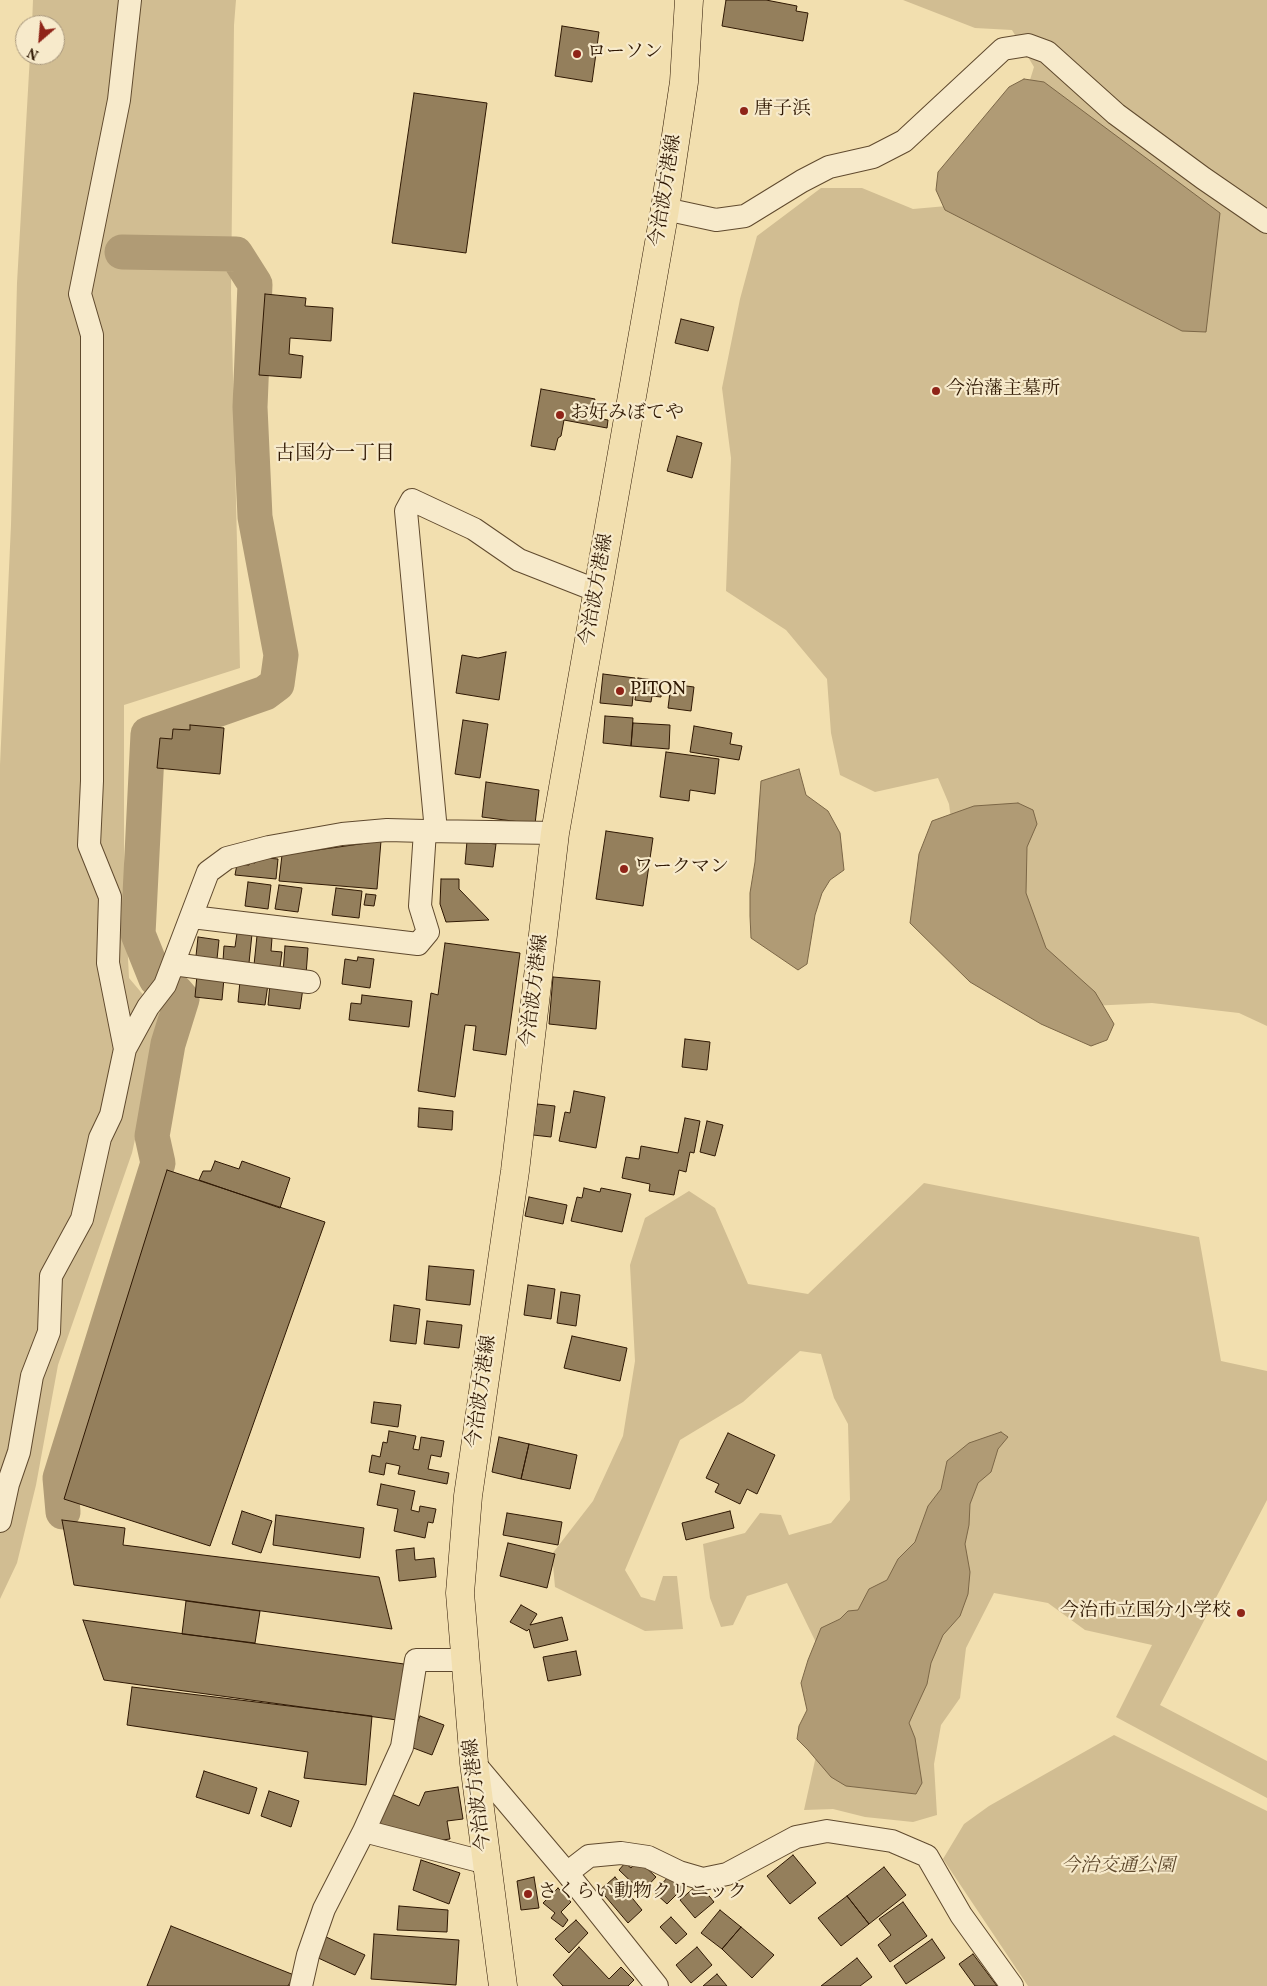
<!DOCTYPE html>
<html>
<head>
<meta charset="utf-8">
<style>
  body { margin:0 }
  #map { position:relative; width:1267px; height:1986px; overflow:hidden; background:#f2dfaf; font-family:Vollkorn,serif }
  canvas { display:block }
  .north { position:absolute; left:15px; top:15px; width:50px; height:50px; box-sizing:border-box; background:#f7eacb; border:1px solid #a7967b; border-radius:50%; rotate:207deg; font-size:14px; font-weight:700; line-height:20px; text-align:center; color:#2f1803 }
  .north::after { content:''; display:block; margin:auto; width:18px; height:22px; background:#8f2418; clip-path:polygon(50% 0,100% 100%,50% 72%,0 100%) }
</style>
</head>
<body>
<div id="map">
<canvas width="1267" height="1986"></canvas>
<div class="north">N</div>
</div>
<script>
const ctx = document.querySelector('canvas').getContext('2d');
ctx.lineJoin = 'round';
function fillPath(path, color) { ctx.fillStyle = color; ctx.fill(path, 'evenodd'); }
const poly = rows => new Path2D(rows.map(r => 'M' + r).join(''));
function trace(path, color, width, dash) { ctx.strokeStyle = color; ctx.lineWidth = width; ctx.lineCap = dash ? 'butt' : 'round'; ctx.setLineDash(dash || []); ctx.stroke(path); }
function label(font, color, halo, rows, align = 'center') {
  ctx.font = font + ' Vollkorn,"Noto Serif JP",serif'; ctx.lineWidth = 4.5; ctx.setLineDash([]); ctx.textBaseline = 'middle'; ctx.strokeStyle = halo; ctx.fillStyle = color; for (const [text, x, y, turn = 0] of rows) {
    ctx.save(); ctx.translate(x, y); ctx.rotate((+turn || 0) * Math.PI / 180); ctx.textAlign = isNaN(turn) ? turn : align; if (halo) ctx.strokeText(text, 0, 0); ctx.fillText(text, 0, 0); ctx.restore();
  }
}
const green = poly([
  [33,0,236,0,234,25,231,293,240,668,124,705,124,879,129,978,162,1017,132,1153,58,1365,36,1485,17,1563,0,1599,0,765,11,525,17,283,30,55,55,55,55,25,32,25],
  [903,0,1267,0,1267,1026,1239,1013,1152,1003,1069,1007,961,897,949,804,938,778,875,792,840,775,831,733,827,679,786,630,726,591,731,458,722,388,740,299,757,236,821,188,862,188,913,209,992,202,1034,67,1012,30,975,28],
  [924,1183,1199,1237,1221,1361,1267,1371,1267,1500,1160,1705,1267,1761,1267,1798,1116,1717,1152,1645,1085,1630,1048,1603,994,1593,966,1648,960,1698,941,1725,934,1764,937,1815,913,1822,865,1817,833,1809,804,1810,818,1747,825,1661,787,1583,747,1596,733,1625,721,1627,710,1598,703,1544,745,1533,760,1513,781,1515,789,1535,831,1523,850,1500,848,1424,834,1398,821,1354,800,1351,743,1402,680,1440,625,1570,641,1597,655,1601,663,1576,677,1576,683,1629,645,1631,555,1587,552,1554,593,1501,623,1436,635,1361,630,1265,645,1218,689,1191,715,1208,748,1284,808,1294],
  [1114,1735,1267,1811,1267,1986,1028,1986,943,1859,964,1824,989,1806]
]);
const water = poly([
  [1024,79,1044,82,1220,213,1206,332,1182,331,945,210,936,190,938,172,1009,87,1024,79],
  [799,769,806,795,828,811,840,833,844,870,830,880,822,893,815,915,807,964,798,970,751,938,750,916,750,893,755,862,761,781,799,769],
  [1018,803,1033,810,1037,824,1027,847,1026,893,1046,948,1095,992,1114,1024,1107,1040,1091,1046,1041,1024,970,982,910,923,919,854,932,821,974,806,1018,803],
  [1001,1432,1008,1437,998,1449,991,1472,978,1483,970,1504,969,1525,965,1544,970,1572,968,1594,960,1616,943,1635,931,1663,927,1684,909,1723,915,1738,922,1783,916,1794,846,1786,831,1777,808,1750,797,1739,799,1726,807,1710,801,1683,808,1660,821,1628,840,1619,848,1611,858,1610,869,1589,887,1580,898,1559,915,1542,928,1506,941,1489,947,1461,969,1443,1001,1432]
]);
const river = poly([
  [63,1512,60,1478,158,1163,152,1136,168,1044,182,999,176,992,156,979,138,934,148,734,265,693,277,684,281,655,255,517,250,407,255,284,236,254,122,252]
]);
const building = poly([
  [726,0,766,0,797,6,796,11,808,13,803,41,722,26,726,0],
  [562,26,599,32,592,82,555,76,562,26],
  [414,93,487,103,466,253,392,243,414,93],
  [265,294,306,298,305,306,333,308,331,341,290,338,289,354,303,356,301,378,259,375,265,294],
  [681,319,714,327,708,351,675,343,681,319],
  [541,389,595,399,591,417,608,420,607,428,564,420,561,436,558,438,555,450,531,446,541,389],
  [677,436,702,443,692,478,667,471,677,436],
  [506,652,499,700,456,693,462,655,478,658,506,652],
  [603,674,635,678,632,706,600,703,603,674],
  [638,678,662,681,661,697,652,696,651,702,635,700,638,678],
  [671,684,694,687,691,711,668,708,671,684],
  [605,716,633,718,631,746,603,743,605,716],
  [463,720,488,724,480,778,455,774,463,720],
  [633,723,670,725,669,749,631,746,633,723],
  [190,725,224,728,220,774,157,768,160,738,172,739,173,729,190,730,190,725],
  [694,726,732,733,730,744,742,746,739,760,690,752,694,726],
  [666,752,719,759,715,794,690,790,689,801,660,797,666,752],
  [486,782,539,790,535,824,482,817,486,782],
  [606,831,653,838,643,906,596,899,606,831],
  [381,841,377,889,279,881,282,855,381,841],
  [467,841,496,844,493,867,465,864,467,841],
  [256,857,278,859,276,879,235,875,237,864,249,865,250,862,255,863,256,857],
  [441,879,459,879,459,889,489,920,446,922,440,904,441,879],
  [248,882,271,885,268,909,245,906,248,882],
  [279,885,302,888,298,912,275,909,279,885],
  [336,888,362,891,359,918,332,915,336,888],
  [366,894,376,895,374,906,364,905,366,894],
  [237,933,252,934,249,963,223,961,224,946,235,947,237,933],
  [257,936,272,938,271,951,282,952,280,967,254,965,257,936],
  [198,937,219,940,217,959,196,956,198,937],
  [445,943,520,953,506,1055,473,1050,476,1026,465,1025,455,1097,418,1091,431,993,438,995,445,943],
  [285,946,308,948,306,975,283,973,285,946],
  [358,957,374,959,370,988,342,984,345,959,357,961,358,957],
  [197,975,224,978,222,1000,195,997,197,975],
  [553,977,600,981,596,1029,549,1024,553,977],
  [240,981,268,984,265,1005,238,1002,240,981],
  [270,984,303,988,300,1009,268,1005,270,984],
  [362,995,412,1001,409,1027,349,1020,351,1003,361,1004,362,995],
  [685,1039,710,1042,707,1070,682,1067,685,1039],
  [574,1091,605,1097,596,1148,559,1141,565,1112,570,1113,574,1091],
  [537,1104,555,1106,551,1137,533,1135,537,1104],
  [419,1108,453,1111,452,1130,418,1127,419,1108],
  [685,1118,700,1121,694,1153,690,1152,686,1172,679,1170,674,1195,649,1191,650,1184,622,1178,626,1157,639,1159,641,1146,678,1153,685,1118],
  [707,1121,723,1125,715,1156,700,1152,707,1121],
  [215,1161,239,1169,242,1161,290,1178,280,1208,199,1180,203,1171,211,1171,215,1161],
  [167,1170,325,1222,210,1546,64,1499,167,1170],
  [584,1188,600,1192,601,1188,631,1194,622,1232,571,1221,577,1197,582,1198,584,1188],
  [529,1197,567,1205,563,1224,525,1216,529,1197],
  [429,1266,474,1270,470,1305,426,1300,429,1266],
  [528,1285,555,1289,551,1319,524,1315,528,1285],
  [561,1292,580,1295,576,1326,557,1323,561,1292],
  [394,1305,420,1309,416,1344,390,1341,394,1305],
  [427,1321,462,1325,459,1348,424,1344,427,1321],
  [572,1336,627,1348,620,1381,564,1368,572,1336],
  [374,1402,401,1405,398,1427,371,1423,374,1402],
  [389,1431,416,1436,413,1449,419,1450,421,1437,444,1441,441,1457,431,1455,428,1469,449,1473,447,1484,398,1474,400,1466,386,1463,384,1475,369,1472,372,1455,380,1457,383,1442,387,1443,389,1431],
  [728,1433,775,1455,757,1494,747,1489,740,1504,715,1492,719,1484,706,1478,728,1433],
  [499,1437,529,1444,521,1479,492,1472,499,1437],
  [529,1444,577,1455,570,1489,521,1479,529,1444],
  [381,1484,415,1491,411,1510,419,1512,420,1506,436,1509,433,1523,428,1522,425,1538,394,1531,398,1509,377,1505,381,1484],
  [242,1511,272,1521,261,1553,232,1544,242,1511],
  [730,1511,734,1528,686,1540,682,1523,730,1511],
  [507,1513,562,1522,558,1545,503,1535,507,1513],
  [276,1515,364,1528,360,1558,273,1545,276,1515],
  [62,1520,125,1528,123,1545,379,1577,392,1629,74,1585,62,1520],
  [508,1543,555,1554,547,1588,500,1576,508,1543],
  [414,1548,415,1560,434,1558,436,1577,399,1581,396,1550,414,1548],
  [186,1601,260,1611,255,1643,182,1634,186,1601],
  [521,1605,537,1614,530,1625,562,1617,568,1640,534,1648,529,1629,527,1631,510,1622,521,1605],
  [83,1620,404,1664,397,1720,104,1680,83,1620],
  [576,1651,581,1675,548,1681,543,1657,576,1651],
  [132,1687,372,1716,366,1785,304,1778,308,1752,127,1725,132,1687],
  [420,1716,444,1725,432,1755,408,1746,420,1716],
  [204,1771,257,1788,249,1814,196,1797,204,1771],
  [458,1787,463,1819,447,1821,450,1839,428,1842,376,1824,389,1793,419,1806,425,1792,458,1787],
  [269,1791,299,1801,291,1827,261,1816,269,1791],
  [793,1855,816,1883,790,1904,767,1876,793,1855],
  [421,1860,460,1873,449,1904,413,1890,421,1860],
  [638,1860,656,1877,642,1892,619,1870,625,1863,631,1868,638,1860],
  [884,1867,906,1895,869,1924,847,1896,884,1867],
  [671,1874,684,1887,667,1904,654,1892,671,1874],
  [534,1877,539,1908,521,1910,517,1881,534,1877],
  [615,1877,642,1910,628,1923,600,1890,615,1877],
  [696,1886,703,1894,705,1891,714,1902,695,1918,680,1900,696,1886],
  [558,1888,571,1902,561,1912,568,1920,563,1927,551,1918,555,1913,543,1903,558,1888],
  [847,1896,869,1924,841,1946,818,1918,847,1896],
  [903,1902,927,1936,890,1962,878,1945,891,1935,879,1919,903,1902],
  [399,1906,448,1910,447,1932,397,1930,399,1906],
  [720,1910,741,1927,722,1949,701,1933,720,1910],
  [671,1917,687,1934,676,1944,660,1927,671,1917],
  [576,1920,588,1933,569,1953,555,1939,576,1920],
  [171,1926,294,1975,288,1986,147,1986,171,1926],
  [741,1927,774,1955,752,1978,722,1949,741,1927],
  [374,1934,459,1940,456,1985,371,1979,374,1934],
  [324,1936,365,1955,355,1975,314,1956,324,1936],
  [932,1939,945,1958,906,1984,894,1966,932,1939],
  [579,1947,609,1979,621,1967,634,1980,628,1986,563,1986,553,1975,579,1947],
  [697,1947,712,1965,691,1983,676,1965,697,1947],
  [973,1954,997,1986,975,1986,959,1964,973,1954],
  [857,1958,872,1977,860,1986,821,1986,857,1958],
  [717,1974,727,1986,703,1986,717,1974]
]);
const minor = poly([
  [665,209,716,220,745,216,802,181,829,167,873,157,904,141,1003,49,1028,45,1047,52,1116,114,1203,178,1267,222],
  [436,831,406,511,412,500,474,529,519,560,598,591],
  [192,917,418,944,428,932,420,906,425,831,555,833],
  [173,964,309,982],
  [125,1049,108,963,110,897,89,845,92,781,92,335,80,294,119,100,130,0],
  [0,1521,8,1484,19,1452,32,1376,49,1332,51,1276,82,1219,100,1138,111,1115,125,1049,148,1007,165,985,208,872,227,858,269,847,342,834,387,830,425,831],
  [466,1660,416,1660,402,1747,364,1831,487,1863],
  [474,1763,567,1873,657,1986],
  [567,1873,589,1856,621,1853,648,1857,679,1872,703,1879,727,1874,796,1837,827,1831,892,1841,927,1856,961,1915,1012,1986],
  [301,1986,308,1955,324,1909,364,1831]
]);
const primary = poly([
  [503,1986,474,1763,460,1593,468,1496,515,1171,555,833,665,209,684,82,689,0]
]);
const markers = [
  [577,54,5,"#8f2418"],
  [744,111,5,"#8f2418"],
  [936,391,5,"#8f2418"],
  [560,415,5,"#8f2418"],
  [620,691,5,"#8f2418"],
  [624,869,5,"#8f2418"],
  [1241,1613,5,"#8f2418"],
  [528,1894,5,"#8f2418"]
];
const poiNames = [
  ["ローソン",587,54],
  ["唐子浜",754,111],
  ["今治藩主墓所",946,391],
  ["お好みぼてや",570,415],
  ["PITON",630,691],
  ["ワークマン",634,869],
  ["今治市立国分小学校",1231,1613,"right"],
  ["さくらい動物クリニック",538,1894]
];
const streetNames = [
  ["今治波方港線",667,191,-81],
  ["今治波方港線",598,590,-80],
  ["今治波方港線",536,991,-83],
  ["今治波方港線",483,1392,-82],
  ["今治波方港線",479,1795,-97]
];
const parkNames = [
  ["今治交通公園",1118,1868]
];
const neighbourhoodNames = [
  ["古国分一丁目",335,455]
];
fillPath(green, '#d1bd92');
fillPath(water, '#b09b75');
trace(water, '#7c6747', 1);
trace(river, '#b09b75', 35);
fillPath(building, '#947f5c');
trace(building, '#2f1803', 1);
trace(minor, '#604a2e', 24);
trace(primary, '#2f1803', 29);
trace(minor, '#f7eacb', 22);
trace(primary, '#f2dfaf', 28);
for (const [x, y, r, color] of markers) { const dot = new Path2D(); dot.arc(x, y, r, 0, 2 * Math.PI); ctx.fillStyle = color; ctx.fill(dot); trace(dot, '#f7eacb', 2); }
label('19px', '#2f1803', '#f7eacb', poiNames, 'left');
label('19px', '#2f1803', '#f7eacb', streetNames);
label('italic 19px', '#604a2e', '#f7eacb', parkNames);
label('20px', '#2f1803', '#f7eacb', neighbourhoodNames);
</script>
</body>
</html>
